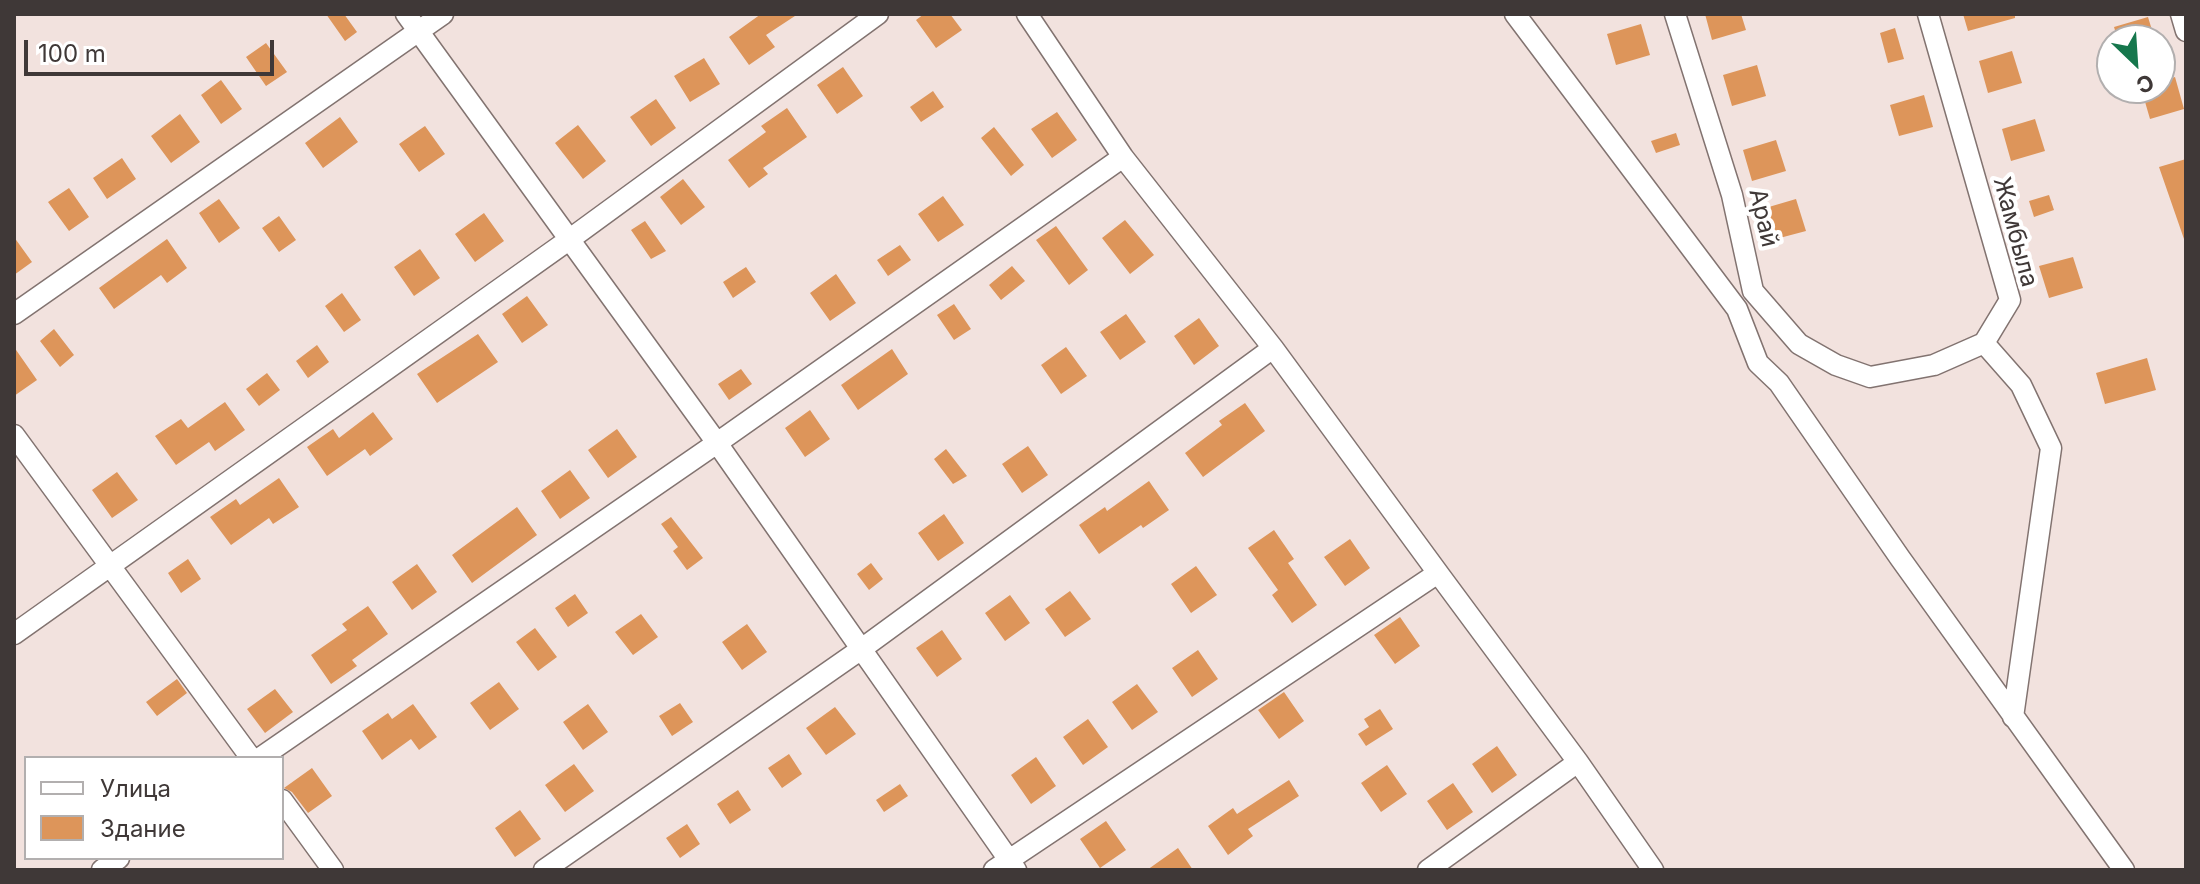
<!DOCTYPE html>
<html>
<head>
<meta charset="utf-8">
<style>
  body { margin:0 }
  #map { position:relative; width:2200px; height:884px; overflow:hidden; background:#f2e2de; font-family:Inter,sans-serif }
  canvas { display:block }
  .frame { position:absolute; inset:0; border:16px solid #3f3837; pointer-events:none }
  .legend { position:absolute; left:24px; top:756px; width:260px; height:104px; box-sizing:border-box; background:#fff; border:2px solid #b2afaf; margin:0; padding:10px 14px; list-style:none; font-size:24px; color:#3f3837 }
  .legend li { display:flex; align-items:center; gap:16px; height:40px }
  .legend b { width:40px; border:2px solid #b2afaf }
  .north { position:absolute; left:2096px; top:24px; width:80px; height:80px; box-sizing:border-box; background:#fff; border:2px solid #b2afaf; border-radius:50%; rotate:155deg; font-size:22px; font-weight:700; line-height:32px; text-align:center; color:#3f3837 }
  .north::after { content:''; display:block; margin:auto; width:28px; height:36px; background:#16774d; clip-path:polygon(50% 0,100% 100%,50% 72%,0 100%) }
  .scale { position:absolute; left:24px; top:40px; width:250px; height:36px; box-sizing:border-box; border:4px solid #3f3837; border-top:0; padding-left:10px; font-size:24px; line-height:28px; white-space:nowrap; color:#3f3837; -webkit-text-stroke:6px #fff; paint-order:stroke }
</style>
</head>
<body>
<div id="map">
<canvas width="2200" height="884"></canvas>
<div class="frame"></div>
<ul class="legend">
<li><b style="height:10px;background:#fff"></b>Улица</li>
<li><b style="height:22px;background:#dd955a"></b>Здание</li>
</ul>
<div class="north">С</div>
<div class="scale">100 m</div>
</div>
<script>
const ctx = document.querySelector('canvas').getContext('2d');
ctx.lineJoin = 'round';
function fillPath(path, color) { ctx.fillStyle = color; ctx.fill(path, 'evenodd'); }
const poly = rows => new Path2D(rows.map(r => 'M' + r).join(''));
function trace(path, color, width, dash) { ctx.strokeStyle = color; ctx.lineWidth = width; ctx.lineCap = dash ? 'butt' : 'round'; ctx.setLineDash(dash || []); ctx.stroke(path); }
function label(font, color, halo, rows, align = 'center') {
  ctx.font = font + ' Inter,sans-serif'; ctx.lineWidth = 8; ctx.setLineDash([]); ctx.textBaseline = 'middle'; ctx.strokeStyle = halo; ctx.fillStyle = color; for (const [text, x, y, turn = 0] of rows) {
    ctx.save(); ctx.translate(x, y); ctx.rotate((+turn || 0) * Math.PI / 180); ctx.textAlign = isNaN(turn) ? turn : align; if (halo) ctx.strokeText(text, 0, 0); ctx.fillText(text, 0, 0); ctx.restore();
  }
}
const building = poly([
  [326,14,344,14,357,32,345,41],
  [761,14,798,14,766,35,775,47,749,65,729,37],
  [924,14,950,14,962,30,936,48,916,20],
  [1705,14,1741,14,1746,30,1712,40],
  [1963,14,2015,14,2015,18,1968,31],
  [2148,17,2155,40,2118,40,2114,27],
  [1641,24,1650,55,1616,65,1607,34],
  [1895,28,1904,59,1888,63,1880,33],
  [266,43,287,72,266,86,246,57],
  [2012,51,2022,83,1988,93,1979,61],
  [704,58,720,84,690,102,674,76],
  [1757,65,1766,96,1732,106,1723,75],
  [843,67,863,96,837,114,817,85],
  [2175,77,2184,109,2150,119,2141,88,2160,88,2160,82],
  [221,80,242,109,221,124,201,95],
  [933,91,944,107,921,122,910,107],
  [1924,95,1933,127,1899,136,1890,105],
  [656,99,676,128,651,146,630,117],
  [787,108,807,137,763,168,768,174,749,188,728,160,766,132,761,126],
  [1057,112,1077,140,1052,158,1031,129],
  [180,114,200,142,171,163,151,136],
  [340,117,358,142,323,168,305,143],
  [2035,119,2045,151,2011,161,2002,129],
  [578,125,606,161,583,179,555,143],
  [425,126,445,154,419,172,399,144],
  [994,127,1024,165,1011,176,981,138],
  [1676,133,1680,145,1656,153,1651,141],
  [1776,140,1786,171,1752,181,1743,150],
  [122,158,136,179,107,199,93,178],
  [2186,159,2186,239,2184,239,2159,167],
  [683,179,705,207,681,225,660,197],
  [69,188,89,217,69,231,48,202],
  [2049,195,2054,210,2034,217,2029,201],
  [943,196,964,225,938,242,918,214],
  [219,199,240,228,219,243,199,213],
  [1796,199,1806,231,1772,240,1762,209],
  [484,213,504,241,475,262,455,234],
  [279,216,296,240,279,252,262,228],
  [1125,220,1154,255,1130,274,1102,238],
  [645,221,666,251,651,259,631,230],
  [1056,226,1088,270,1069,285,1036,240],
  [14,237,32,262,14,275],
  [167,239,187,268,167,283,161,275,114,309,99,288],
  [900,245,911,260,888,276,877,260],
  [420,249,440,278,414,296,394,267],
  [2073,257,2083,288,2049,298,2039,266],
  [1012,266,1025,281,1001,300,989,285],
  [746,267,756,282,733,298,723,282],
  [836,274,856,303,830,321,810,293],
  [342,293,361,320,344,332,325,306],
  [527,296,548,325,522,343,502,314],
  [954,304,971,329,954,340,937,315],
  [1126,314,1146,342,1120,360,1100,332],
  [1199,318,1219,346,1194,365,1174,336],
  [54,329,74,355,60,367,40,341],
  [478,334,498,362,437,403,417,374],
  [317,345,329,362,308,378,296,361],
  [14,347,37,380,14,396],
  [1066,347,1087,376,1061,394,1041,365],
  [892,349,908,374,858,410,841,385],
  [2147,358,2156,390,2105,404,2096,373],
  [741,369,752,384,729,400,718,384],
  [267,373,280,390,259,406,246,389],
  [225,402,245,430,215,451,209,442,176,465,155,436,181,419,188,428],
  [1245,403,1265,431,1203,477,1185,453,1222,425,1219,421],
  [810,410,830,439,805,457,785,428],
  [373,412,393,439,370,456,365,449,327,476,307,447,333,429,339,438],
  [617,429,637,457,608,478,588,450],
  [1028,446,1048,475,1022,493,1002,464],
  [946,449,967,476,953,484,934,459],
  [570,470,590,498,560,519,541,491],
  [117,472,138,500,112,518,92,490],
  [279,478,299,507,273,524,269,518,231,545,210,517,236,499,240,505],
  [1149,481,1169,510,1143,528,1141,525,1099,554,1079,525,1105,507,1107,511],
  [517,507,537,535,472,583,452,555],
  [944,514,964,543,938,561,918,533],
  [671,517,703,558,687,570,673,551,678,547,661,524],
  [1274,530,1294,559,1288,563,1317,605,1292,623,1272,595,1278,590,1248,548],
  [1350,539,1370,568,1345,586,1324,557],
  [188,559,201,579,181,593,168,573],
  [871,563,883,579,869,590,857,574],
  [417,564,437,592,412,610,392,582],
  [1196,566,1217,595,1191,613,1171,584],
  [1070,591,1091,619,1065,637,1045,609],
  [575,594,588,613,568,627,555,608],
  [1010,595,1030,623,1005,641,985,613],
  [368,606,388,634,352,660,357,666,331,684,311,655,347,630,342,624],
  [641,614,658,637,633,655,615,632],
  [1400,617,1420,646,1395,664,1374,635],
  [747,624,767,652,742,670,722,642],
  [535,628,557,657,538,671,516,642],
  [942,630,962,659,937,677,916,648],
  [1198,650,1218,679,1192,697,1172,668],
  [177,679,187,693,157,716,146,702],
  [499,682,519,709,490,730,470,703],
  [1137,684,1158,712,1132,730,1112,702],
  [275,689,293,712,265,733,247,709],
  [1284,692,1304,721,1279,739,1258,710],
  [680,703,693,722,672,736,659,716],
  [413,704,437,737,419,750,411,739,382,760,362,731,388,713,392,719],
  [588,704,608,732,583,750,563,722],
  [835,707,856,734,826,755,806,728],
  [1380,709,1393,729,1366,746,1358,734,1369,727,1364,719],
  [1088,719,1108,747,1083,765,1063,737],
  [1497,746,1517,775,1492,793,1472,764],
  [789,754,802,774,782,788,768,768],
  [1036,757,1056,786,1031,804,1011,775],
  [574,764,594,791,565,812,545,785],
  [1387,765,1407,794,1381,812,1361,783],
  [312,768,332,796,308,813,292,792,284,788],
  [1289,780,1299,796,1248,829,1253,836,1228,855,1208,826,1233,808,1237,814],
  [1453,783,1473,812,1447,830,1427,801],
  [900,784,908,796,884,812,876,800],
  [738,790,751,810,730,824,717,804],
  [520,810,541,839,515,857,495,828],
  [1106,821,1126,850,1100,868,1080,839],
  [687,824,700,844,680,858,666,838],
  [1178,848,1193,870,1147,870]
]);
const minor = poly([
  [406,14,717,443,1016,870],
  [1515,14,1737,309,1758,363,1779,383,1900,558,2124,870],
  [1675,14,1732,195,1753,291,1799,344,1836,365,1870,377,1934,365,1984,343,2010,300,1928,14],
  [2181,14,2186,31],
  [14,314,443,14],
  [1984,343,2021,385,2051,448,2013,717],
  [14,435,251,758],
  [14,634,570,239,878,14],
  [260,758,717,443,1123,157,1027,14],
  [1578,762,1653,870],
  [282,800,333,870],
  [102,870,119,858],
  [544,870,860,650,1273,348,1123,157],
  [994,870,1438,573,1273,348],
  [1428,870,1578,762,1438,573]
]);
const streetNames = [
  ["Арай",1763,218,77],
  ["Жамбыла",2015,232,75]
];
fillPath(building, '#dd955a');
trace(minor, '#827370', 23);
trace(minor, '#fff', 20);
label('24px', '#3f3837', '#fff', streetNames);
</script>
</body>
</html>
